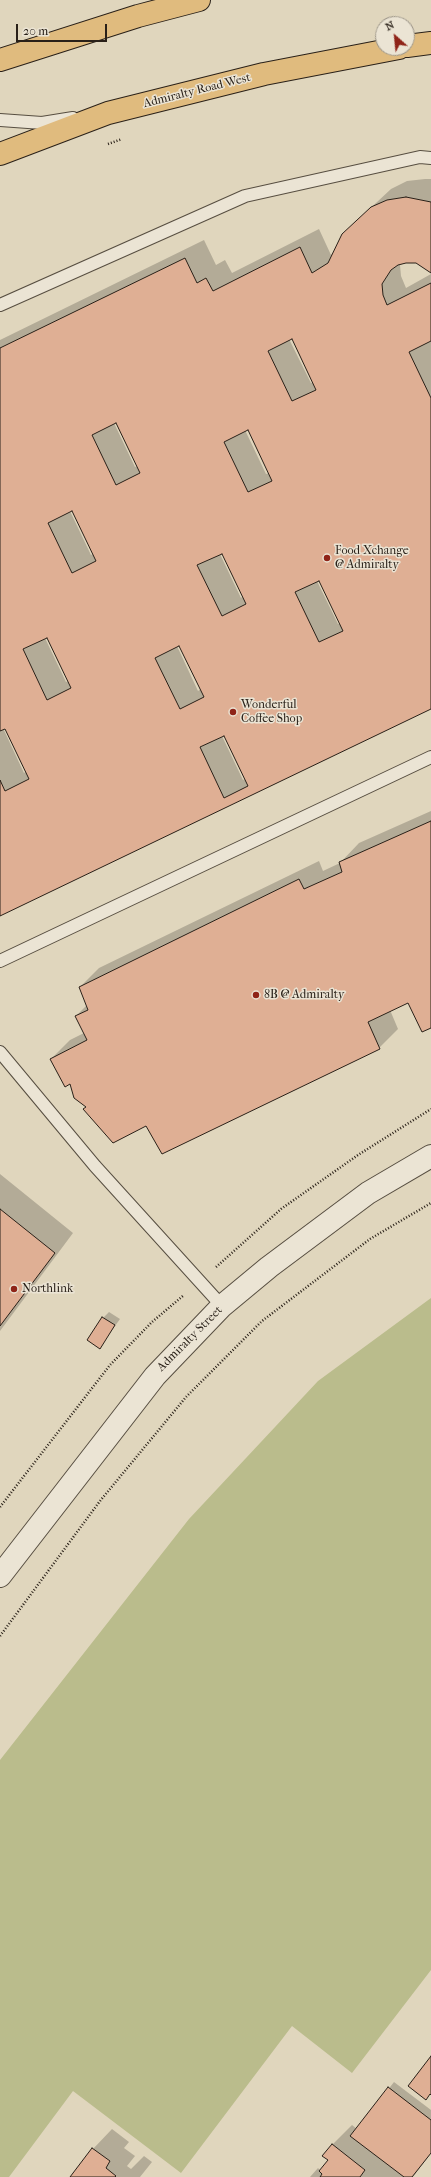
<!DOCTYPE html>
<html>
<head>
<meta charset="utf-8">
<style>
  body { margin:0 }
  #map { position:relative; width:431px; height:2177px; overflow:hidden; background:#e0d6bd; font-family:"IM FELL French Canon",serif }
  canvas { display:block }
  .north { position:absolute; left:375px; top:16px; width:40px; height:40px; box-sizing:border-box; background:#ebe4d4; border:1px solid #9d9689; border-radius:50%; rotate:333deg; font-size:11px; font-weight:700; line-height:16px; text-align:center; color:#292018 }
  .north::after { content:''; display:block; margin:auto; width:14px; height:18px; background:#8f2418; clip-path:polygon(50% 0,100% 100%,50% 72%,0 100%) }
  .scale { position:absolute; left:16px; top:24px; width:91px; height:18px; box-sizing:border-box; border:2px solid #292018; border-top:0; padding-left:5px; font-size:12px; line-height:14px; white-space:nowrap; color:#292018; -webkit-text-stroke:3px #ebe4d4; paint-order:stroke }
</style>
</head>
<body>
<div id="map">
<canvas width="431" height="2177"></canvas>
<div class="north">N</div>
<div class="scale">20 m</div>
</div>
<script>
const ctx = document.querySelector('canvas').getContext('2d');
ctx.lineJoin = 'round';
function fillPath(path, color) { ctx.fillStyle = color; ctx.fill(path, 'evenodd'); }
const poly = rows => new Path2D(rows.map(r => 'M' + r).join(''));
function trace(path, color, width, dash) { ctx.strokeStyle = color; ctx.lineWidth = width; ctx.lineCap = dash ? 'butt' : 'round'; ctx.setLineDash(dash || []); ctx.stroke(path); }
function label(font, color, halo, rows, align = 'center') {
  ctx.font = font + ' "IM FELL French Canon",serif'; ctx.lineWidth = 3; ctx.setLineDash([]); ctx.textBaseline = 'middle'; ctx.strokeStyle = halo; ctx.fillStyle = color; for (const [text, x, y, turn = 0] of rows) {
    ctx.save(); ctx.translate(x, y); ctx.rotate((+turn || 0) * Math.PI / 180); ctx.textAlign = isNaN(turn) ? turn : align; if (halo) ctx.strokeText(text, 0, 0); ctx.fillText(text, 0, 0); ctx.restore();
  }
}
const green = poly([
  [431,1298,431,1970,352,2073,292,2026,181,2173,73,2091,9,2177,0,2177,0,1760,189,1519,318,1381]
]);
const shadow = poly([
  [425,179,431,179,431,271,416,262,406,262,400,265,401,276,406,288,431,274,431,708,0,915,0,340,204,240,216,265,225,260,232,273,319,229,331,255,362,216,391,189,407,181],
  [292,338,313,382,311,383,289,339],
  [117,422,138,466,135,467,114,423],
  [248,429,269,473,266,474,245,430],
  [72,510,93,554,91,555,70,511],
  [222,553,243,596,241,598,220,554],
  [320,579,341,623,338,624,317,581],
  [48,637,69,681,66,682,45,638],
  [180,645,201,689,198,691,177,646],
  [5,727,27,771,24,773,3,728],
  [224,735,245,779,243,780,222,736],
  [431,811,431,1027,409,1002,390,1010,398,1029,379,1048,147,1125,87,1107,71,1083,51,1059,70,1040,84,1033,76,1016,87,1005,80,987,99,968,319,861,323,871,340,863,359,843],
  [0,1174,73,1233,0,1331],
  [109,1312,120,1319,100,1347,103,1318],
  [394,2082,431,2110,431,2153,413,2177,310,2177,318,2168,321,2171,329,2160,332,2145,352,2125,357,2129],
  [112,2129,129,2142,124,2148,135,2156,127,2166,131,2169,144,2156,152,2162,140,2177,71,2177,93,2149]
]);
const building = poly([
  [406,197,431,202,431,273,416,263,406,263,398,265,391,270,382,284,383,295,387,305,431,283,431,341,409,352,431,398,431,709,0,916,0,780,5,791,29,779,5,729,0,731,0,348,185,258,197,283,206,278,213,291,300,247,312,273,328,263,342,234,371,207,387,200,406,197],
  [292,339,316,390,292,401,268,351,292,339],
  [116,423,140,473,116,485,92,435,116,423],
  [248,430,272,481,248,492,224,442,248,430],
  [72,511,96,561,72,573,48,523,72,511],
  [222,554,246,604,222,616,197,565,222,554],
  [319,581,343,631,319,642,295,592,319,581],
  [47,638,71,688,47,700,23,649,47,638],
  [179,646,204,697,180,709,155,658,179,646],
  [224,736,248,786,224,798,200,747,224,736],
  [431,821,431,1028,422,1032,408,1003,368,1022,380,1049,162,1154,146,1126,113,1143,83,1109,86,1107,74,1098,70,1084,65,1087,50,1059,87,1040,75,1016,88,1010,79,987,299,879,304,889,342,872,339,862,431,821],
  [0,1209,55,1253,0,1326,0,1209],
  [102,1317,115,1325,100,1349,87,1340,102,1317],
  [431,2056,431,2095,430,2094,426,2100,408,2086,431,2056],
  [388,2087,431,2120,431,2153,412,2177,404,2177,350,2136,388,2087],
  [332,2144,365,2170,360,2177,320,2177,322,2174,319,2171,328,2160,322,2156,332,2144],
  [92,2148,110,2161,106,2168,116,2176,115,2177,70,2177,92,2148]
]);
const path = poly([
  [108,144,122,139],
  [216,1267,281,1209,358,1155,431,1109],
  [0,1507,110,1365,152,1322,184,1295],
  [0,1636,100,1501,186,1397,262,1321,370,1239,431,1203]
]);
const lane = poly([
  [0,120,42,123,73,118],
  [0,305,245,196,420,157,431,158],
  [0,961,431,757],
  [0,1052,95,1166,222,1306]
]);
const street = poly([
  [0,1576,155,1376,222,1306,269,1267,368,1193,431,1156]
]);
const primary = poly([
  [407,46,431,43],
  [0,60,138,16,199,0],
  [0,154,108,113,264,74,399,48]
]);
const markers = [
  [327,558,4,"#8f2418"],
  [233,712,4,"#8f2418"],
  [256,995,4,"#8f2418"],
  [14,1289,4,"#8f2418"]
];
const streetNames = [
  ["Admiralty Road West",197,91,-14],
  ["Admiralty Street",190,1339,-45]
];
const poiNames = [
  ["Food Xchange",335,551],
  ["@ Admiralty",335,565],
  ["Wonderful",241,705],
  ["Coffee Shop",241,719],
  ["8B @ Admiralty",264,995],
  ["Northlink",22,1289]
];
fillPath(green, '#babc8c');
fillPath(shadow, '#0003');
fillPath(building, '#dfaf94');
trace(building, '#292018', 1);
trace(lane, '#574e41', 14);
trace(street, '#574e41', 24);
trace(primary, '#292018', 24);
trace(path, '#292018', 2.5, [1, 2]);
trace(lane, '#ebe4d4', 12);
trace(street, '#ebe4d4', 22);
trace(primary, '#e0bb7e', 22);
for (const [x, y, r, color] of markers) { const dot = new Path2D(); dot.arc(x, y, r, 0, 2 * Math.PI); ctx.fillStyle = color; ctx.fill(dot); trace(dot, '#ebe4d4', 1.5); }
label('12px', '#292018', '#ebe4d4', streetNames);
label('12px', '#292018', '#ebe4d4', poiNames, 'left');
</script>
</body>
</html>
